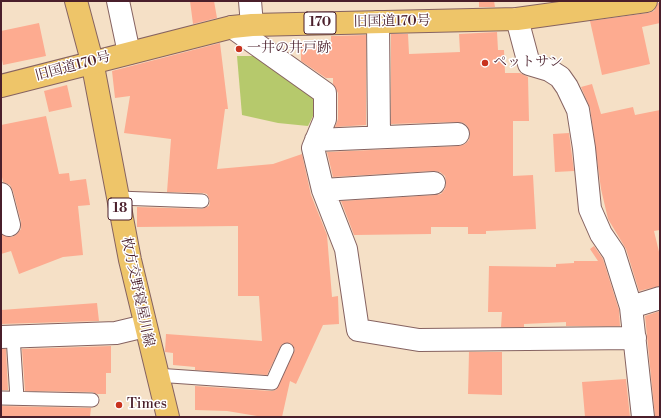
<!DOCTYPE html>
<html>
<head>
<meta charset="utf-8">
<style>
  body { margin:0 }
  #map { position:relative; width:661px; height:418px; overflow:hidden; background:#f5e0c6; font-family:"Libre Bodoni",serif }
  canvas { display:block }
  .frame { position:absolute; inset:0; border:2px solid #4a1f2b; pointer-events:none }
</style>
</head>
<body>
<div id="map">
<canvas width="661" height="418"></canvas>
<div class="frame"></div>
</div>
<script>
const ctx = document.querySelector('canvas').getContext('2d');
ctx.lineJoin = 'round';
function fillPath(path, color) { ctx.fillStyle = color; ctx.fill(path, 'evenodd'); }
const poly = rows => new Path2D(rows.map(r => 'M' + r).join(''));
function trace(path, color, width, dash) { ctx.strokeStyle = color; ctx.lineWidth = width; ctx.lineCap = dash ? 'butt' : 'round'; ctx.setLineDash(dash || []); ctx.stroke(path); }
function label(font, color, halo, rows, align = 'center') {
  ctx.font = font + ' "Libre Bodoni","Noto Serif JP",serif'; ctx.lineWidth = 3; ctx.setLineDash([]); ctx.textBaseline = 'middle'; ctx.strokeStyle = halo; ctx.fillStyle = color; for (const [text, x, y, turn = 0] of rows) {
    ctx.save(); ctx.translate(x, y); ctx.rotate((+turn || 0) * Math.PI / 180); ctx.textAlign = isNaN(turn) ? turn : align; if (halo) ctx.strokeText(text, 0, 0); ctx.fillText(text, 0, 0); ctx.restore();
  }
}
const green = poly([
  [237,56,259,56,315,97,317,108,308,126,278,123,242,115]
]);
const building = poly([
  [190,1,214,1,217,18,193,24],
  [479,1,494,1,495,7,479,7],
  [658,3,660,3,660,23,642,27,650,64,602,75,590,21,648,13,654,11],
  [39,23,46,56,3,65,1,54,1,31],
  [497,32,498,50,504,50,505,73,520,73,528,77,529,121,513,121,513,176,533,175,536,229,486,231,486,234,468,234,468,227,431,227,431,234,354,235,341,201,435,195,441,194,445,189,446,182,445,176,440,172,433,171,333,177,327,152,459,146,465,144,469,140,470,134,468,127,464,123,458,122,391,124,391,34,408,34,409,54,460,52,459,34],
  [366,35,366,125,335,127,338,119,338,93,333,84,333,78,326,78,301,61,301,44,331,43,331,36],
  [220,43,228,109,225,109,217,169,273,164,302,154,311,195,327,235,332,297,338,296,339,324,323,325,296,384,290,381,282,417,263,417,227,411,195,410,195,386,271,391,276,390,295,349,290,343,282,344,267,375,195,370,195,367,173,365,173,353,165,352,166,334,262,341,259,296,238,296,238,226,137,227,137,207,202,209,209,206,210,201,207,194,203,193,167,192,171,139,124,133,130,96,115,98,112,71],
  [592,84,601,114,633,107,635,115,660,110,660,230,654,231,660,256,660,286,639,291,626,249,608,219,601,189,590,108,581,87],
  [67,85,72,107,49,112,44,91],
  [46,116,59,174,69,173,70,181,86,179,90,205,78,206,83,255,63,257,19,274,11,251,1,254,1,234,12,237,17,234,21,229,21,222,13,191,10,185,3,182,1,172,1,125],
  [569,133,574,171,555,172,553,134],
  [594,246,603,259,619,310,620,326,566,326,566,322,524,324,524,327,501,327,502,312,488,312,489,266,556,267,556,264,574,263,574,261,598,261,590,249],
  [97,303,99,321,1,324,1,310],
  [660,311,660,417,655,417,645,316],
  [111,346,111,373,106,373,106,394,97,394,92,392,25,391,22,349],
  [1,349,6,349,8,390,1,390],
  [469,352,502,352,502,395,468,394],
  [626,379,630,417,585,417,582,382],
  [1,406,91,408,90,417,1,417]
]);
const lane = poly([
  [118,198,202,201],
  [13,336,17,398],
  [156,375,272,383,287,350],
  [1,398,92,400]
]);
const street = poly([
  [118,1,129,53],
  [250,1,252,25],
  [517,19,529,64,549,70,560,77,567,87,578,110,584,148,590,209,601,234,614,253,631,307,643,417],
  [378,22,379,137],
  [232,27,325,93,325,119,313,148,323,190,346,249,358,330,419,340,635,338],
  [316,140,458,134],
  [323,190,434,183],
  [1,194,9,225],
  [631,307,660,298],
  [1,337,116,333,145,326]
]);
const primary = poly([
  [76,1,92,61,130,260,168,417]
]);
const highway = poly([
  [1,86,232,27,252,25,517,19,646,1]
]);
const markers = [
  [239,49,4,"#c8321e"],
  [485,63,4,"#c8321e"],
  [119,405,4,"#c8321e"]
];
const shields = [
  [320,23,32],
  [120,209,24]
];
const shieldNames = [
  ["170",320,23],
  ["18",120,209]
];
const streetNames = [
  ["旧国道170号",392,22,-1],
  ["旧国道170号",73,67,-15],
  ["枚方交野寝屋川線",137,292,78]
];
const poiNames = [
  ["一井の井戸跡",247,49],
  ["ペットサン",493,63],
  ["Times",127,405]
];
fillPath(green, '#b6c96c');
fillPath(building, '#fdab90');
trace(lane, '#866361', 15);
trace(street, '#866361', 24);
trace(primary, '#866361', 24);
trace(highway, '#866361', 24);
trace(lane, '#fff', 13);
trace(street, '#fff', 22);
trace(primary, '#eec569', 22);
trace(highway, '#eec569', 22);
for (const [x, y, r, color] of markers) { const dot = new Path2D(); dot.arc(x, y, r, 0, 2 * Math.PI); ctx.fillStyle = color; ctx.fill(dot); trace(dot, '#fff', 1.5); }
for (const [x, y, w] of shields) { const box = new Path2D(); box.roundRect(x - w / 2, y - 11, w, 22, 3); ctx.fillStyle = '#fff'; ctx.fill(box); trace(box, '#4a1f2b', 1); }
label('bold 13px', '#4a1f2b', null, shieldNames);
label('14px', '#4a1f2b', '#fff', streetNames);
label('14px', '#4a1f2b', '#fff', poiNames, 'left');
</script>
</body>
</html>
